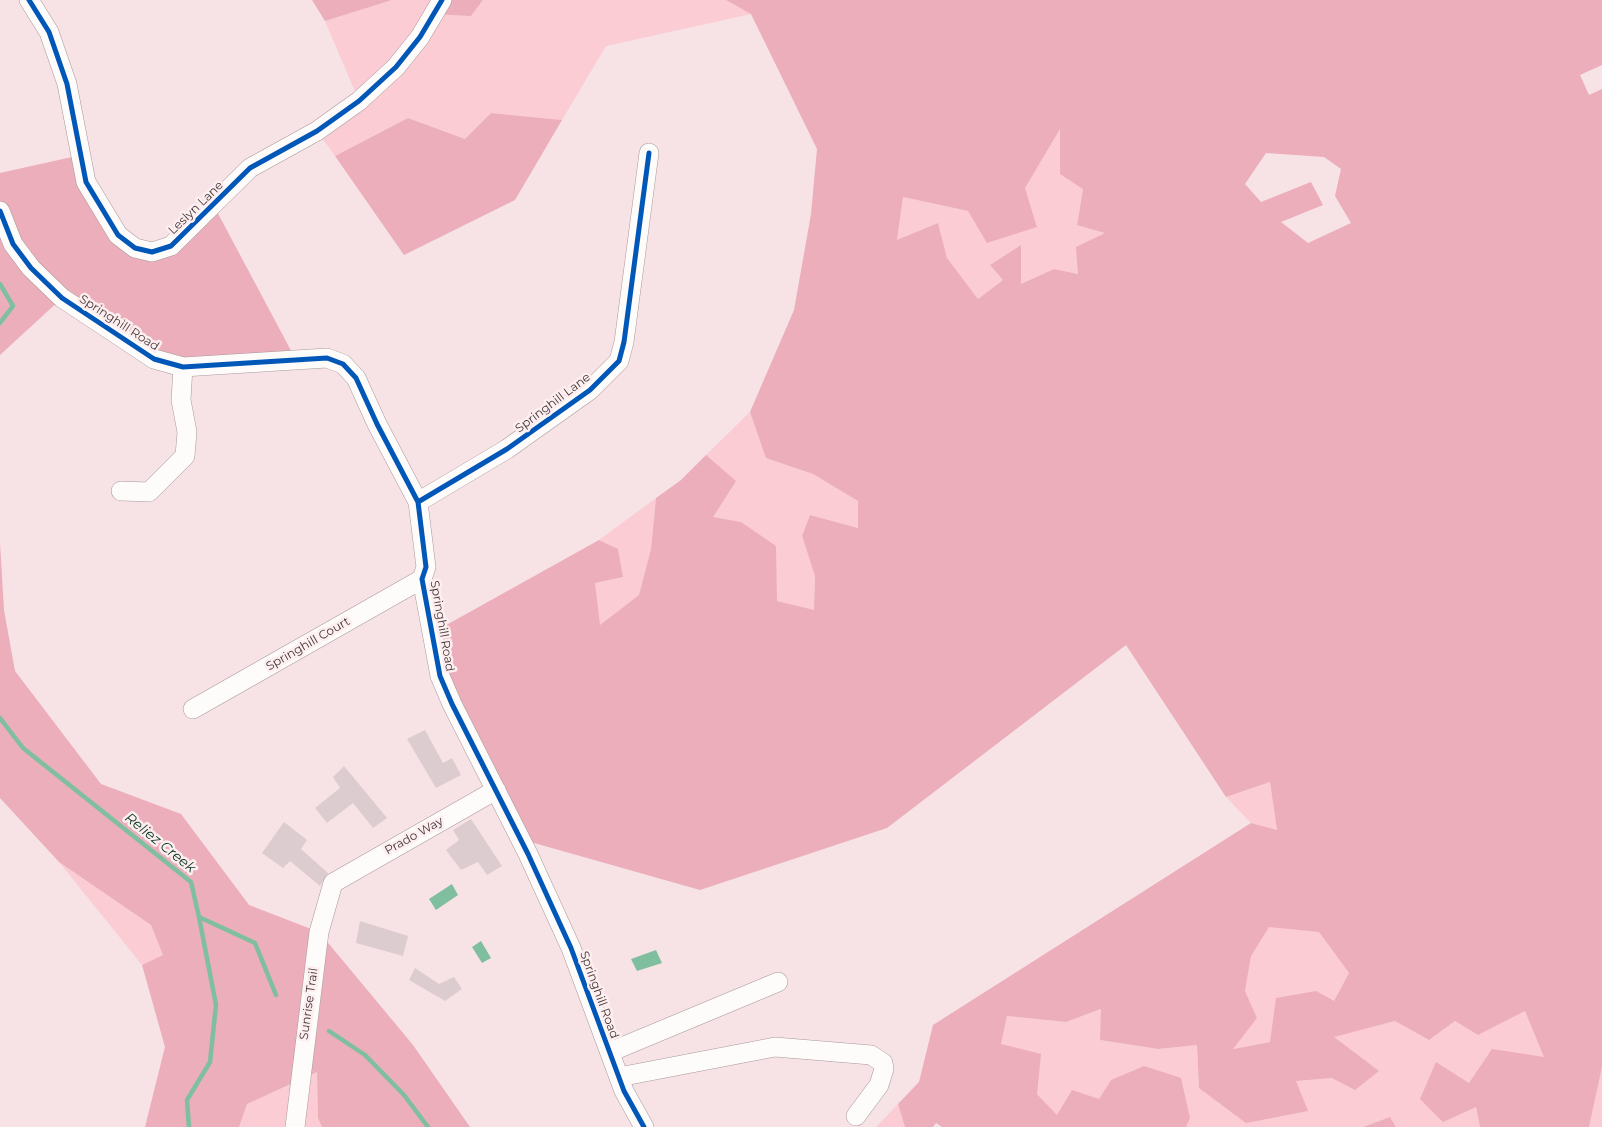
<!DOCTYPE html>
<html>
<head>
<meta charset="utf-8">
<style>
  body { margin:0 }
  canvas { display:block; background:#f7e2e6 }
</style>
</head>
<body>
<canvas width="1602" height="1127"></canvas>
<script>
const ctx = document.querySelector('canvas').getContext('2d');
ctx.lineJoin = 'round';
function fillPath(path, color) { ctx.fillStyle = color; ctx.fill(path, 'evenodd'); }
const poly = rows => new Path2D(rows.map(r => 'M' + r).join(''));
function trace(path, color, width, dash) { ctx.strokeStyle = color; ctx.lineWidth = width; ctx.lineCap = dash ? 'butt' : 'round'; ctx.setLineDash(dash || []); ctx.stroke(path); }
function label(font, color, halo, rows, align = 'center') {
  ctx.font = font + ' Montserrat,sans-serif'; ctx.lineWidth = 5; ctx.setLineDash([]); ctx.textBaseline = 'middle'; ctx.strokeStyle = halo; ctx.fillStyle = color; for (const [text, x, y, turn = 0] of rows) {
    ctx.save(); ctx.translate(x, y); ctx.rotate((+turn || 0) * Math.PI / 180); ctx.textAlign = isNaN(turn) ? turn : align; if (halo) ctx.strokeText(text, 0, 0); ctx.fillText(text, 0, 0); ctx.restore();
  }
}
const green = poly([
  [392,0,442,0,471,16,483,0,726,0,751,14,606,46,562,120,491,113,465,139,408,118,335,156,317,131,359,101,325,21],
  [1060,128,1083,189,1077,224,1106,233,1078,274,1054,269,1021,284,1021,245,990,265,1003,280,978,299,947,258,938,223,897,241,903,197,1037,226,1025,188],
  [750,412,767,458,813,474,858,501,858,528,810,515,802,536,815,576,814,611,777,601,741,522,712,517,735,481,706,455],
  [656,498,651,549,639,595,599,626,595,583,623,577,618,549,599,540],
  [1270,782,1277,830,1251,823,1226,797],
  [59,862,151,925,163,955,142,965],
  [1269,926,1319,932,1349,973,1334,1001,1270,1042,1232,1049,1257,1018,1245,991,1251,956],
  [1102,1009,1100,1040,1158,1049,1197,1045,1199,1088,1307,1111,1296,1081,1332,1078,1333,1037,1395,1021,1429,1040,1455,1021,1478,1035,1525,1011,1545,1057,1469,1083,1436,1062,1476,1107,1480,1127,1396,1127,1390,1117,1363,1127,1186,1127,1190,1118,1111,1080,1099,1099,1057,1115,1037,1094,1001,1044,1007,1016,1066,1022],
  [1602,1066,1602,1127,1589,1127],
  [317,1072,318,1118,322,1127,239,1127,247,1104],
  [898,1104,905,1127,876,1127]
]);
const forest = poly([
  [312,0,392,0,325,21],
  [442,0,483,0,471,16,433,14],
  [726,0,1602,0,1602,65,1580,75,1589,95,1602,89,1602,1067,1589,1127,1480,1127,1476,1107,1443,1122,1420,1099,1436,1062,1469,1083,1492,1049,1544,1057,1525,1011,1478,1035,1455,1021,1429,1040,1395,1021,1334,1037,1379,1071,1355,1090,1332,1078,1296,1081,1308,1111,1246,1123,1199,1088,1197,1045,1158,1049,1100,1040,1101,1009,1066,1022,1007,1016,1001,1044,1041,1054,1037,1094,1057,1115,1072,1090,1099,1099,1111,1080,1144,1066,1181,1078,1190,1118,1186,1127,942,1127,936,1123,933,1127,905,1127,898,1104,919,1082,933,1025,1251,823,1277,830,1270,782,1226,797,1126,645,887,828,700,890,513,837,432,633,599,540,618,549,623,577,595,583,600,625,639,595,651,549,656,498,681,480,706,455,736,481,713,517,741,522,776,546,777,601,814,610,815,576,802,536,810,515,858,528,858,501,813,474,766,458,750,412,794,310,811,214,817,149,751,14],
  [1060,129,1060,174,1083,189,1077,225,1105,233,1076,247,1078,274,1054,269,1021,284,1021,245,990,265,1003,280,978,299,947,258,938,223,897,240,903,197,968,211,987,243,1037,227,1025,188],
  [1266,153,1324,157,1341,169,1335,196,1351,223,1308,243,1281,222,1323,205,1311,182,1261,202,1245,184],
  [1269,927,1319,932,1349,973,1334,1001,1316,991,1276,998,1270,1042,1233,1049,1257,1018,1245,991,1251,956],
  [491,113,562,120,515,200,404,255,335,156,408,118,465,139],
  [81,155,101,209,152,252,214,206,296,360,183,367,62,298,0,355,0,173],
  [0,543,4,610,15,671,101,784,181,814,249,905,319,932,413,1045,470,1127,322,1127,318,1118,317,1072,247,1104,239,1127,145,1127,165,1047,142,965,163,955,151,925,59,862,0,798],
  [1390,1117,1396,1127,1363,1127]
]);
const water = poly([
  [452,884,458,895,436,910,429,899],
  [481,941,491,958,482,963,472,947],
  [656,950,662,963,637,971,631,959]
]);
const stream = poly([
  [0,284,13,306,0,323],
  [0,718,23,748,191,882,199,917,255,943,276,995],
  [329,1031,365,1055,404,1095,428,1127],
  [189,1127,187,1100,210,1062,216,1005,199,917]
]);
const building = poly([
  [425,730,443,763,452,758,461,775,436,788,407,739],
  [344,766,387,818,373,828,353,803,327,823,315,808,340,788,333,777],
  [471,819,502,866,487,875,478,862,461,870,446,850,459,840,453,830],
  [284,822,307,840,301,849,328,873,320,886,290,861,283,868,262,853],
  [360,921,408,936,403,956,356,943],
  [415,968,439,984,454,977,462,989,445,1001,409,980]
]);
const minor = poly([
  [29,0,49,32,67,84,86,182,118,235,135,248,152,252,171,246,250,168,317,131,359,101,396,67,420,37,442,0],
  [0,211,13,244,31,268,62,298,154,359,183,367,327,358,343,364,356,378,377,424,418,502,426,567,422,579,440,676,452,704,528,854,571,948,624,1091,644,1127],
  [121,491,149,492,185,456,187,432,181,400,183,367],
  [418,502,507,449,590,390,619,361,624,342,649,153],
  [193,709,422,579],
  [610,1052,778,982],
  [619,1077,775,1047,871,1055,883,1063,884,1069,879,1085,856,1116],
  [295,1127,319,932,333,883,496,790]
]);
const cycleway = poly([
  [29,0,49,32,67,84,86,182,118,235,135,248,152,252,171,246,250,168,317,131,359,101,396,67,420,37,442,0],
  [0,211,13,244,31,268,62,298,154,359,183,367,327,358,343,364,356,378,377,424,418,502,426,567,422,579,440,676,452,704,528,854,571,948,624,1091,644,1127],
  [418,502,507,449,590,390,619,361,624,342,649,153]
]);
const streetNames = [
  ["Leslyn Lane",196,208,-44],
  ["Springhill Road",119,323,33],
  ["Springhill Lane",553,403,-37],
  ["Springhill Road",442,626,80],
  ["Springhill Court",308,644,-30],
  ["Prado Way",414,836,-29],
  ["Springhill Road",599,995,70],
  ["Sunrise Trail",309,1004,-82]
];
const waterNames = [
  ["Reliez Creek",160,843,39]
];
fillPath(green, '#fbccd4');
fillPath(forest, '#ebaeba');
fillPath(water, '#7fbf9f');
trace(stream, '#7fbf9f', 4.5);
fillPath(building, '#ddcccf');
trace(minor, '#a8999b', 20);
trace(minor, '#fefbfb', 19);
trace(cycleway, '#0057b8', 5);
label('12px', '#453739', '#fdeef0', streetNames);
label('italic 14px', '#0a3723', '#fdeef0', waterNames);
</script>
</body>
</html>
